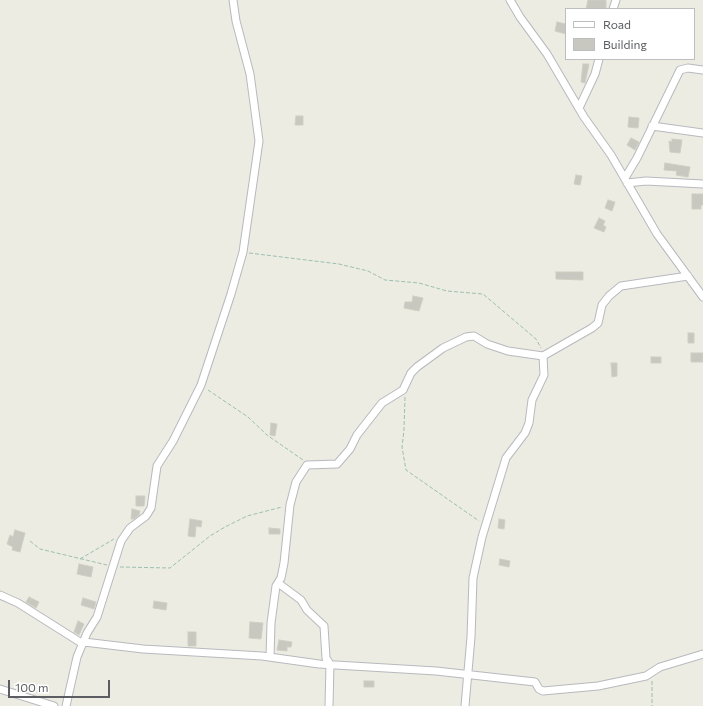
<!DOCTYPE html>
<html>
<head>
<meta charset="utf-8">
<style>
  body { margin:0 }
  #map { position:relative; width:703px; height:706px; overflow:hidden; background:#ecece3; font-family:Commissioner,sans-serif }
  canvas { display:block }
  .legend { position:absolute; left:565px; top:8px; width:130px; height:52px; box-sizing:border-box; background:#fff; border:1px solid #bdbec0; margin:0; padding:5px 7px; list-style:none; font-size:12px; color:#5b5d62 }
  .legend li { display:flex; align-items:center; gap:8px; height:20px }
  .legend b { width:20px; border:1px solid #bdbec0 }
  .scale { position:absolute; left:8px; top:680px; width:102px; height:18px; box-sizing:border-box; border:2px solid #5b5d62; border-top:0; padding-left:5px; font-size:12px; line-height:14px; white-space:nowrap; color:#5b5d62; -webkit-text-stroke:3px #fff; paint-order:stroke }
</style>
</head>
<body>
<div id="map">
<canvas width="703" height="706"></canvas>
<ul class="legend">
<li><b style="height:5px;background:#fff"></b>Road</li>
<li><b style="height:11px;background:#c8c7c0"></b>Building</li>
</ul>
<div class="scale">100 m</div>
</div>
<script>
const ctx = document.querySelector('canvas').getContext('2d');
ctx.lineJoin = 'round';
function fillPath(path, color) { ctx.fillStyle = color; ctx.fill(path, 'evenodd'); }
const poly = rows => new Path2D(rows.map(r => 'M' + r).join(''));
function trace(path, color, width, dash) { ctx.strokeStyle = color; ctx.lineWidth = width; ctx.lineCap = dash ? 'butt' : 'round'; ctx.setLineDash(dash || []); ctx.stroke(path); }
const building = poly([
  [588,0,606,0,606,9,586,9,588,0],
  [557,22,566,24,566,34,555,31,557,22],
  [583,64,589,64,585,83,581,82,583,64],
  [296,116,303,116,303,125,295,125,296,116],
  [629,117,639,118,638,128,628,127,629,117],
  [631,138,639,142,635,150,627,145,631,138],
  [672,139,682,140,680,153,670,152,669,141,672,142,672,139],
  [665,163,690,167,688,177,676,175,677,171,664,170,665,163],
  [576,175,582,176,580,185,574,184,576,175],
  [692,194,703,194,703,205,701,205,701,209,692,209,692,194],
  [608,200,615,202,612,211,605,208,608,200],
  [599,218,605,221,603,225,606,227,604,232,594,228,599,218],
  [556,272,583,272,583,280,556,279,556,272],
  [413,296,423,298,419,311,404,308,405,302,412,302,413,296],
  [688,333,694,333,694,343,688,343,688,333],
  [691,353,703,353,703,362,691,362,691,353],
  [651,357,661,357,661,363,651,363,651,357],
  [611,363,617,363,617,376,612,377,611,363],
  [271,423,277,424,275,436,270,435,271,423],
  [136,496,145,496,144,506,136,506,136,496],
  [132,509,140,511,139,515,134,519,131,519,132,509],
  [190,519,202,521,201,527,196,526,195,537,188,536,190,519],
  [499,519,505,520,504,529,498,528,499,519],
  [269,528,280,529,280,534,269,534,269,528],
  [15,530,25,533,20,552,12,550,13,547,7,544,10,535,13,537,15,530],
  [500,559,510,561,509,567,499,565,500,559],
  [79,564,93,567,91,577,77,574,79,564],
  [29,597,39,602,36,608,26,602,29,597],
  [83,598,96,602,94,609,81,605,83,598],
  [154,601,167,603,166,610,153,608,154,601],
  [78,621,84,624,79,635,74,632,78,621],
  [250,622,263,623,261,639,249,638,250,622],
  [188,632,196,632,196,646,188,646,188,632],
  [279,640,292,642,291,647,287,647,287,651,277,650,279,640],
  [364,681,374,681,374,687,364,687,364,681]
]);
const path = poly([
  [249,253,339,264,368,271,385,280,419,283,447,291,483,294,536,339,541,348],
  [208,390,248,417,267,435,303,460],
  [405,397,404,430,402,447,406,470,479,521],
  [30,541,40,549,107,565],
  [80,559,114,539],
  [120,567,170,568,210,536,225,527,247,516,282,507],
  [652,681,652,706]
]);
const minor = poly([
  [510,0,520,17,547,54,584,117,611,155,657,234,703,297],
  [613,9,616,0],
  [579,108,595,74,599,59],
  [652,126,703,133],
  [625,178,637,158,680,70,688,68,703,70],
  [627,183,646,181,703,184],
  [278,583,301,600,307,610,324,626,326,658,330,664,329,706],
  [0,595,18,603,83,644],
  [84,642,143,649,262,656,319,664,436,671,535,682,539,689,543,691,598,686,646,676,660,667,703,654],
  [270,657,271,623,276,586,281,578,284,563,290,505,296,482,307,465,337,464,350,449,357,435,382,403,403,390,411,373,417,367,443,348,466,337,474,336,487,344,508,351,543,356,592,328,598,323,602,305,609,296,621,286,688,276],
  [0,689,54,706],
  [66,706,77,657,87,633,97,617,121,541,130,528,146,516,151,508,157,466,173,441,201,385,231,294,243,252,259,141,250,74,236,21,233,0],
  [465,706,471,637,473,578,482,537,506,458,525,433,529,423,532,400,544,375,543,356]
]);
fillPath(building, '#c8c7c0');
trace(building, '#d0cfc2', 1);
trace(minor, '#b8b9be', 9);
trace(path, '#9bbfae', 1, [4, 2]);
trace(minor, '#fff', 7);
</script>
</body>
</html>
